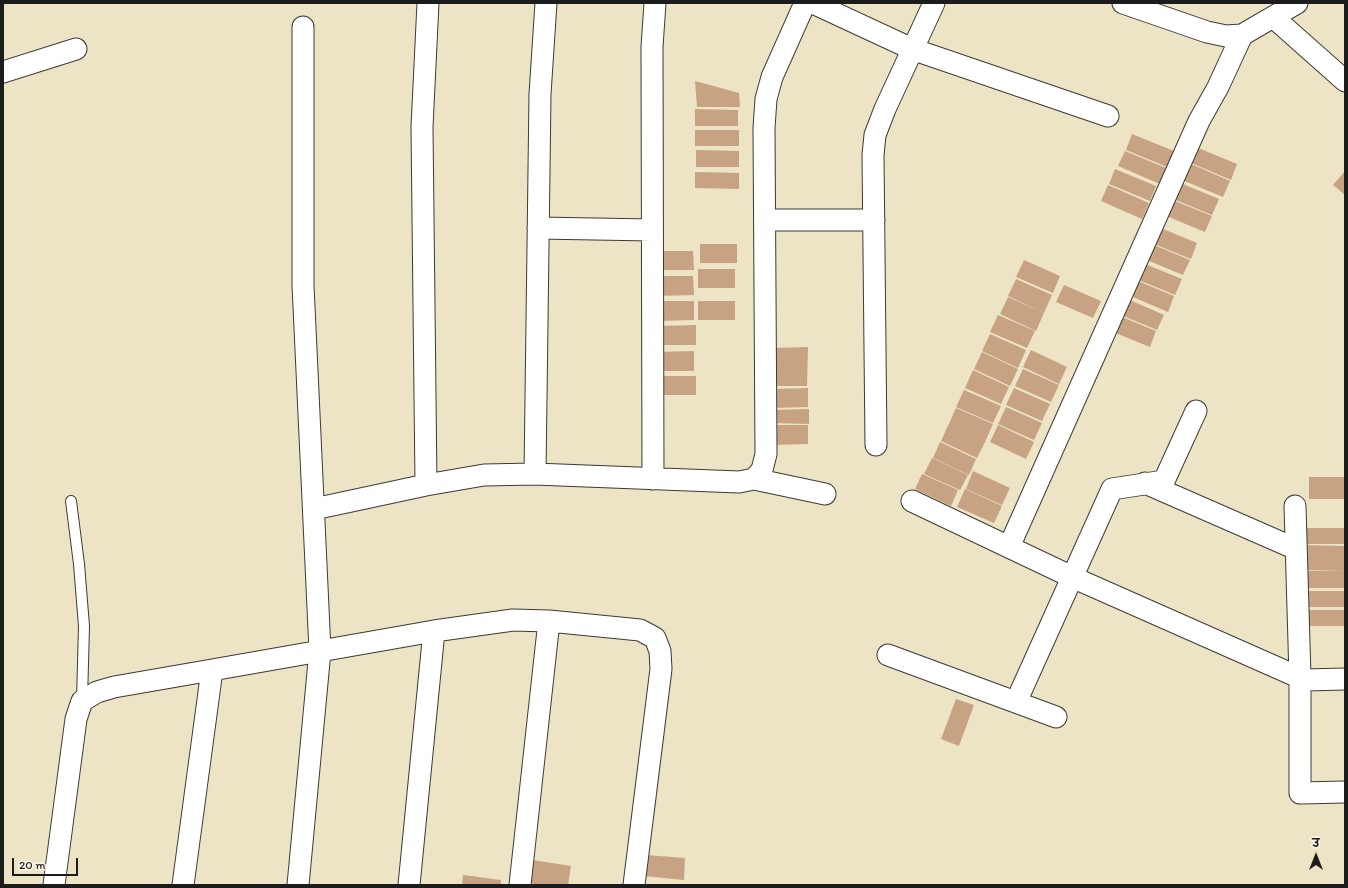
<!DOCTYPE html>
<html>
<head>
<meta charset="utf-8">
<style>
  body { margin:0 }
  #map { position:relative; width:1348px; height:888px; overflow:hidden; background:#ece4c5; font-family:Itim,"Playpen Sans Deva",sans-serif }
  canvas { display:block }
  .frame { position:absolute; inset:0; border:4px solid #1c1c1c; pointer-events:none }
  .north { position:absolute; left:1296px; top:836px; width:40px; height:40px; -webkit-text-stroke:3px #fbf7ec; paint-order:stroke; rotate:0deg; font-size:11px; font-weight:700; line-height:16px; text-align:center; color:#1c1c1c }
  .north::after { content:''; display:block; margin:auto; width:14px; height:18px; background:#1c1c1c; clip-path:polygon(50% 0,100% 100%,50% 72%,0 100%) }
  .scale { position:absolute; left:12px; top:858px; width:66px; height:18px; box-sizing:border-box; border:2px solid #1c1c1c; border-top:0; padding-left:5px; font-size:12px; line-height:14px; white-space:nowrap; color:#1c1c1c; -webkit-text-stroke:3px #fbf7ec; paint-order:stroke }
</style>
</head>
<body>
<div id="map">
<canvas width="1348" height="888"></canvas>
<div class="frame"></div>
<div class="north">उ</div>
<div class="scale">20 m</div>
</div>
<script>
const ctx = document.querySelector('canvas').getContext('2d');
ctx.lineJoin = 'round';
function fillPath(path, color) { ctx.fillStyle = color; ctx.fill(path, 'evenodd'); }
const poly = rows => new Path2D(rows.map(r => 'M' + r).join(''));
function trace(path, color, width, dash) { ctx.strokeStyle = color; ctx.lineWidth = width; ctx.lineCap = dash ? 'butt' : 'round'; ctx.setLineDash(dash || []); ctx.stroke(path); }
const building = poly([
  [695,81,739,93,740,107,697,107],
  [695,109,738,110,738,126,695,126],
  [695,130,739,130,739,146,695,146],
  [1132,134,1174,151,1167,167,1126,150],
  [1196,147,1237,164,1231,180,1189,162],
  [696,150,739,151,739,167,696,167],
  [1125,151,1166,168,1160,184,1118,166],
  [1189,163,1230,181,1223,197,1182,180],
  [1115,169,1156,186,1150,201,1109,184],
  [1345,171,1345,195,1333,185],
  [695,172,739,173,739,189,695,188],
  [1178,182,1219,199,1212,215,1171,198],
  [1108,185,1149,203,1142,219,1101,201],
  [1170,199,1212,216,1205,232,1164,215],
  [1156,226,1197,243,1191,259,1149,242],
  [1149,243,1190,260,1183,275,1142,258],
  [700,244,737,244,737,263,700,263],
  [656,251,693,251,694,270,656,270],
  [1024,260,1060,276,1053,293,1016,277],
  [1140,262,1182,279,1175,295,1134,278],
  [698,269,735,269,735,288,698,288],
  [656,276,693,276,694,295,656,296],
  [1016,279,1052,295,1044,313,1008,296],
  [1133,279,1174,296,1168,312,1126,294],
  [1064,285,1101,301,1093,318,1056,302],
  [1008,297,1044,313,1036,331,1000,314],
  [1123,297,1164,315,1157,330,1116,313],
  [657,301,694,301,694,320,657,321],
  [698,301,735,301,735,320,698,320],
  [1115,314,1156,331,1150,347,1108,330],
  [998,315,1035,331,1027,348,990,332],
  [696,325,696,345,659,345,659,326],
  [990,334,1026,350,1018,368,982,351],
  [808,347,807,386,770,386,770,367,787,367,770,367,770,348],
  [1031,350,1067,367,1059,384,1023,367],
  [694,351,694,371,657,371,657,352],
  [982,352,1018,369,1010,386,974,369],
  [1023,369,1059,385,1051,402,1015,386],
  [973,370,1009,387,1001,404,965,388],
  [659,376,696,376,696,395,659,395],
  [808,388,808,407,771,408,771,389],
  [1014,388,1050,404,1042,421,1006,405],
  [964,390,1001,406,993,423,956,407],
  [1006,407,1042,423,1034,440,998,424],
  [956,408,993,424,985,442,969,435,985,442,977,458,941,441],
  [809,409,809,424,771,423,772,410],
  [770,425,808,425,808,444,770,445],
  [998,425,1034,442,1026,459,990,442],
  [940,442,976,459,969,475,933,458],
  [932,458,968,475,960,490,924,474],
  [973,471,1010,488,1002,505,966,489],
  [922,474,958,490,951,506,915,489],
  [1309,477,1345,477,1345,499,1309,499],
  [965,489,1002,506,994,523,957,507],
  [1305,528,1345,528,1345,544,1305,544],
  [1304,545,1345,546,1345,571,1304,570],
  [1303,571,1345,571,1345,588,1303,588],
  [1304,591,1345,591,1345,607,1304,607],
  [1303,610,1344,610,1344,626,1302,626],
  [956,699,974,705,959,746,941,739],
  [646,855,685,858,684,880,644,876],
  [533,860,571,866,568,885,540,885,529,883],
  [463,875,501,880,501,885,462,885]
]);
const service = poly([
  [71,501,79,564,84,626,82,701]
]);
const minor = poly([
  [813,3,912,49,1108,116],
  [1123,3,1207,32,1226,36,1242,35,1297,3],
  [1273,17,1345,81],
  [3,72,76,49],
  [765,220,874,220],
  [538,228,652,230],
  [876,445,873,155,875,135,885,109,934,3],
  [535,474,540,94,546,3],
  [653,479,652,47,655,3],
  [754,479,825,494],
  [1145,483,1296,549],
  [426,485,422,127,428,3],
  [912,501,1072,577,1305,680,1345,679],
  [1295,506,1300,677,1300,793,1345,792],
  [314,509,426,485,484,475,535,474,739,482,754,479,762,470,766,454,764,128,766,99,772,77,805,3],
  [1009,547,1199,121,1218,87,1242,35],
  [888,655,1056,717],
  [1016,702,1112,489,1164,481,1196,411],
  [54,885,76,719,82,701,97,692,114,687,212,670,434,631,513,620,549,621,640,630,655,638,660,651,661,669,634,885],
  [183,885,212,670],
  [298,885,320,651,303,285,303,27],
  [409,885,434,631],
  [520,885,549,621]
]);
fillPath(building, '#c7a283');
trace(service, '#3b3a35', 12);
trace(minor, '#3b3a35', 23);
trace(service, '#fff', 10);
trace(minor, '#fff', 21);
</script>
</body>
</html>
